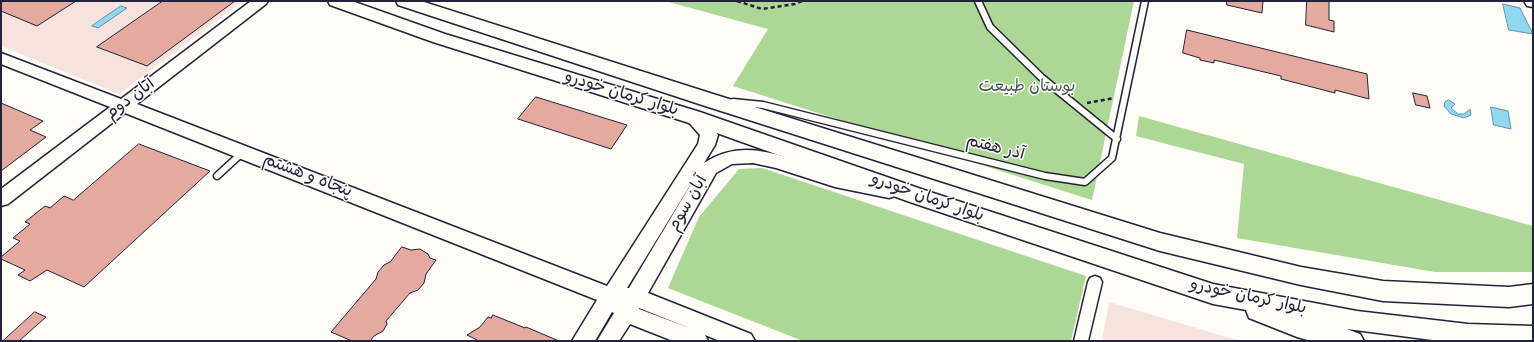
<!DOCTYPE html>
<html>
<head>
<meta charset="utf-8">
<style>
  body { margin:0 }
  #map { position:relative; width:1534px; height:342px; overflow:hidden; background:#fdfcf7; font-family:"Indie Flower",sans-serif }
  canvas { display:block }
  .frame { position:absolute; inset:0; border:2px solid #22223b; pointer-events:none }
</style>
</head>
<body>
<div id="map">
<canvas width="1534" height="342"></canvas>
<div class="frame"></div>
</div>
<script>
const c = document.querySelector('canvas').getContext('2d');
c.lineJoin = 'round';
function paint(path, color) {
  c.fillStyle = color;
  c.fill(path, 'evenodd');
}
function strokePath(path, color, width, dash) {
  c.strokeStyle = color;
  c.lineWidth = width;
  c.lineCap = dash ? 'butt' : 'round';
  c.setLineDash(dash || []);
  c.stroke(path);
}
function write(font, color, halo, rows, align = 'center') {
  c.font = font + ' "Indie Flower","Playpen Sans Arabic",sans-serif';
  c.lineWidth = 3;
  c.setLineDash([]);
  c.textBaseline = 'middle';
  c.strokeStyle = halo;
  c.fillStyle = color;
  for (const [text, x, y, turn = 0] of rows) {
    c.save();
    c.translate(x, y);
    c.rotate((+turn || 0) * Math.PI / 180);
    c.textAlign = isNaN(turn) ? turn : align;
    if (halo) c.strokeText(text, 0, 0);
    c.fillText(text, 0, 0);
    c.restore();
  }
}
paint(new Path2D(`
  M1,1H243L119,94L1,46Z
  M1109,302L1240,341H1102Z`), '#f6e3dd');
paint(new Path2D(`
  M665,1H1134L1092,200L733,86L768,29Z
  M1139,116L1533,226V272H1435L1237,238L1244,164L1136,136Z
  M762,168L1086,276L1071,341H803L668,288L699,217L739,169Z`), '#acd794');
const water = new Path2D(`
  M1503,4L1520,8L1533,34L1509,30Z
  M121,6L127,8L98,28L92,26Z
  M1449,100L1455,104L1451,108L1458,114H1464L1470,109L1471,115L1464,118L1451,114L1444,106L1445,102Z
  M1491,107L1508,111L1511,129L1494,125Z`);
paint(water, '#8fd8f0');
strokePath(water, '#638fa8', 1);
const building = new Path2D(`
  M1,1H76L37,26L1,11Z
  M163,1H235L147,66L97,47Z
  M1227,1H1263L1262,13L1227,5Z
  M1307,1H1329V20L1334,21V32L1306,25Z
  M1187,30L1367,74L1369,99L1335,90V93L1281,79V76L1214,60V63L1200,60V58L1183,53Z
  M1413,93L1427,96L1430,108L1416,105Z
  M536,97L627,125L611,149L518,119Z
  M1,103L43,121L30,130L46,137L1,171Z
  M139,144L210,171L84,287L47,270L30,281L18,275L25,270L1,259V257L20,241L13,238L30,224L25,222L45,206L50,208L64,196L73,200Z
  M402,247L411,250L420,249L428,254L430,258L436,260L426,274L424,283L418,290L410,293L386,321L387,324L383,331L374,336L370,341H352L331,332L376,279L378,272L384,265L390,262Z
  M35,312L46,317L19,341H3Z
  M493,315L525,328L526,327L559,341H479L467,335L480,327L488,317L491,318Z`);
paint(building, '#e4aa9f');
strokePath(building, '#22223b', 1);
const lane = new Path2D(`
  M978,1L990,27L1041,77L1117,139
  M733,102L763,105L1045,176L1085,182L1112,158L1145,1
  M217,176L242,153`);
const street = new Path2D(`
  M1095,276L1100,278L1102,282L1088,341H1074L1088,282L1090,278Z`);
const secondary = new Path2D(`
  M251,1H268L266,4L137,104L607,286L698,144L700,135L684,117L687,113C702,108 711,124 718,135L715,145L704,163C746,135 786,159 829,171C849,177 869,180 889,184L895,186L898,191L895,196L889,198L835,187L776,168L753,163L732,164L716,173L648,293L751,334L755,341H720L705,335L708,341H673L630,324L619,341H597L614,313L612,312L595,341H572L597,300L125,113L8,204L1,206V189L110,107L1,64V53L121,99ZM697,174L629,288H627ZM639,308L692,329L639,309Z`);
const primary = new Path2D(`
  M328,1H352L445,34L700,112L924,190L1213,284L1357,311L1468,324L1533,326V341H1440L1347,329L1360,334L1364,341H1311L1297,337L1249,318L1246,310L1213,304L910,202L686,122L433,42L330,5Z
  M396,1H421L713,94L1160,233L1301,267L1383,281L1509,287L1533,284V304L1509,307L1383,301L1301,285L1160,251L699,104L398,5Z
  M1524,1H1533V7L1527,6Z`);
strokePath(lane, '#22223b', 9);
strokePath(street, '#22223b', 3);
strokePath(secondary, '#22223b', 3);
strokePath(primary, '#22223b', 3);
strokePath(new Path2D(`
  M737,1L762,9L795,4L802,1
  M1087,103L1114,98`), '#22223b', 2.5, [4, 3]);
strokePath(lane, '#fdfcf7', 6);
paint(street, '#fdfcf7');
paint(secondary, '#fdfcf7');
paint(primary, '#fdfcf7');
write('17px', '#4b5856', '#fdfcf7', [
  ["بوستان طبیعت",1027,88]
]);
write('17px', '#22223b', '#fdfcf7', [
  ["بلوار کرمان خودرو",621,95,17],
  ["آبان دوم",131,100,-37],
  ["آذر هفتم",995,149,14],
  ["پنجاه و هشتم",307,177,21],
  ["بلوار کرمان خودرو",927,199,19],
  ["آبان سوم",689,204,-60],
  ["بلوار کرمان خودرو",1248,298,12]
]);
</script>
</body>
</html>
